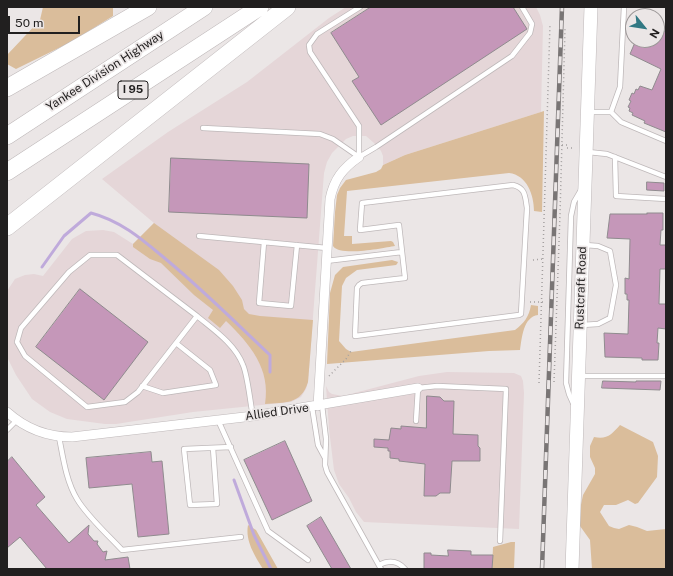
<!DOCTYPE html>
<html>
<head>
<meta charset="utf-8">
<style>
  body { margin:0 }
  #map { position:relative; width:673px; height:576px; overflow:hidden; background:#ebe6e6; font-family:"Public Sans",sans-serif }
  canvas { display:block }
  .frame { position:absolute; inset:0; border:8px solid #211f1f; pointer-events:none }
  .north { position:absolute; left:625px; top:8px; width:40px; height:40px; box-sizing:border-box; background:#ebe6e6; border:1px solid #9a9696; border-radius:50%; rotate:120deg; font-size:11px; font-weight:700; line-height:16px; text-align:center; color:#211f1f }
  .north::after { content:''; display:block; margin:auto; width:14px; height:18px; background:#317883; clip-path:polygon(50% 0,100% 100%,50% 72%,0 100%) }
  .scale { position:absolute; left:8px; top:16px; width:72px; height:18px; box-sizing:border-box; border:2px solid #211f1f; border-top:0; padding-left:5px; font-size:12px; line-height:14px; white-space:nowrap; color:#211f1f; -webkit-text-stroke:3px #ebe6e6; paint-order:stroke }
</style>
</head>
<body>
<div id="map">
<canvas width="673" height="576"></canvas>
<div class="frame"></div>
<div class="north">N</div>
<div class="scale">50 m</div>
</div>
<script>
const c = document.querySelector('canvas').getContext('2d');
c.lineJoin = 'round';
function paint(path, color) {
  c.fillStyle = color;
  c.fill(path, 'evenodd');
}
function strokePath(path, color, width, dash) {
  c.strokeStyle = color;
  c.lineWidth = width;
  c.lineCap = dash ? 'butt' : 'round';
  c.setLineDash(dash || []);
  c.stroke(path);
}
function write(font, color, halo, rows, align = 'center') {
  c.font = font + ' "Public Sans",sans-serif';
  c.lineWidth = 3.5;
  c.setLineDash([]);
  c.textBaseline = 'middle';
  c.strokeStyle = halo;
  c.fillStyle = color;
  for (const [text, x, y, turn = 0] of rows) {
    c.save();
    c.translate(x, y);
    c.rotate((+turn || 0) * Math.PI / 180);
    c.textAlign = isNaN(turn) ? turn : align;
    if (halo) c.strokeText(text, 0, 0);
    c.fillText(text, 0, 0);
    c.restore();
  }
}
paint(new Path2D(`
  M346,7H536L540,15L543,26L541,112L405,155L383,165V156L381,151L374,143L366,136H353L346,139L332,153L327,162L324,173L308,382L306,389L301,397L291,402L193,412L116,424H105L67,419L50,412L32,399L16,375L7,357V291L15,279L25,275L34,274L43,276L72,239L86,231L103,230L114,232L133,244L154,223L102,179L168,132L247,82L329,18Z
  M447,372L514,373L521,376L523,381L524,393L519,529L364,522L356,512L349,498L339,484L334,470L329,429L326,386L329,392L332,394L343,396L419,376Z`), '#e5d6d8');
paint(new Path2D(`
  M43,7H113V16L71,42L16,69L7,64V55L40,20Z
  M544,111L542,212L534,211C534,195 527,175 509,173L347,191L344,236H352V244L391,241L393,242L395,246C383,248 340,257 333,246L335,212L337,195L340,188L346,180L376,172L381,169L383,165L405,155Z
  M154,223L219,270L233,286L242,300L244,309L249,314L260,316L313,320L308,382C301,405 285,402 265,404C271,369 250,344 226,321L220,328L208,318L213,310L194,295L161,263L150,259L133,247V244Z
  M392,260L398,262L397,264L396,265L357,270L346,278L342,286L339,341L346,349L351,352L515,330C524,323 529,317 531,305L538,306V315C523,317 522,338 520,350L489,351L327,364L330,293L335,275L343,267Z
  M620,425L653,442L658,456L657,477L638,503L635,504L628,500L616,505H604L600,512L609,526L614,528L619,529L629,525L637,527L647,531L666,529V569H592L590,540L580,526L579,514L583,495L595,474V468L590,457V446L594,437C607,440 612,434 620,425Z
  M248,525L256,530L278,569H263C255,556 245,541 248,525Z
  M511,542H515L514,569H492L493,547Z`), '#dabd9b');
strokePath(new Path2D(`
  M42,267L64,236L91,213C122,221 144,241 168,261C204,291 236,323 270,355V372
  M234,480L254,535L271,569`), '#bfaadb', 3);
const building = new Path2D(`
  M371,7H513L527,29L381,125L352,81L359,77L331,33Z
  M657,28L666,32V132L644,123L645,121L632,115L633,113L629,111L630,108L628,107L631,101L629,100L632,93L634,94L636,89L638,90L640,86L652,90L661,69L630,54L636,40H657Z
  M171,158L309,164L307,218L169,212Z
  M647,182L664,183V191L647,190Z
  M647,213H663V230H661L660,245H666V269H660L659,304H666V329L658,328L657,343H659L658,360H642V358L605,357L604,333L628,334L629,300H627V294H625V278L629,279L630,239L607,238L610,214H647Z
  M80,289L148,342L104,400L36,347Z
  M603,381L636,382V381H661L660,390L602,388Z
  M427,396L440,397L444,401H454L453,434L478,435V446L480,448V461H452L450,493H440L436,496H424L425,464L399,461V459L390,458V451H388V448L374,447V439L389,440L391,428L401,429V426L426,428Z
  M285,441L312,501L272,520L244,460Z
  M151,452L152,462L162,461L169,534L138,537L132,484L89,488L86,458Z
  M12,457L45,497L36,505L69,543L89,525L88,534L94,541H98L97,544L103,552L107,551L105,560L128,557L130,569H47L20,537L7,548V462Z
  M321,517L351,569H332L307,526Z
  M448,550L471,551V555H493L492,569H424V553H431V555L448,556Z`);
paint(building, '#c597b9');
strokePath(building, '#8f8b8e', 1);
const service = new Path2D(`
  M588,112H611L621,122L666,141
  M611,112L620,87L624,7
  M203,128L320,134L333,139L359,157
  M588,152L607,154L666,177
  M359,157L376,147L512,56L530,33L532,24L522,7
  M359,157V126L310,52L309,45L317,34L360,7
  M615,157L616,196L666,199
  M513,185C526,188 525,197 527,208L521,314L519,315L355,336L357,288L359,285L362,283L405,278L399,225L360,230L362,203Z
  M199,236L327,248
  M264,242L259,303L291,306L297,245
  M326,261L402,252
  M197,316L117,255H90L69,272L21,328L17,342L25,356L87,407L125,402L138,392L197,316C214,330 235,344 243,365C248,377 250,402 253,416
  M582,325L598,324L610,318L616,285L610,251L598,246L585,245
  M580,376H666
  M142,386L163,393L216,385L210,370L176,343
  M573,403L569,394L566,383L571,216L574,202L581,190
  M322,405L326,439L325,465L327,472L381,569
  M312,407L318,445L325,458
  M218,420L268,531L308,560
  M416,421L418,388L437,386L506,389L500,541
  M7,430L17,420
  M59,437C63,457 66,481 77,499C87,516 108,535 122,550L241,537
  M213,448L217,504L190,505L184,449L231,447
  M379,565C389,560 397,560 405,569`);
const minor = new Path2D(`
  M318,406L330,199C334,179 343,168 359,157
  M7,412C26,429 47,437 72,437L253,416L418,388`);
const secondary = new Path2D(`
  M572,569L591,7`);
const motorway = new Path2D(`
  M7,88L148,7
  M7,136L204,7
  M7,172L260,7
  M7,227L287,7`);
strokePath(service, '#beb8b9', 6);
strokePath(minor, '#beb8b9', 10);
strokePath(secondary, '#beb8b9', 14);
strokePath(motorway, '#beb8b9', 18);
strokePath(new Path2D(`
  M562,145H567V148H573
  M533,260L543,259
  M530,302H543
  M329,376L346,359L351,351
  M554,382L560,215L565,28
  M539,383L550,24`), '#a4a0a0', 1.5, [1, 3]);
strokePath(service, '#fff', 4.5);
strokePath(minor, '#fff', 9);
strokePath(secondary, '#fff', 13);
strokePath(motorway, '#fff', 17);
const rail = new Path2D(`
  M542,569L562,7`);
strokePath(rail, '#797575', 4.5);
strokePath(rail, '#ebe6e6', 3, [9]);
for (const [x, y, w] of [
  [133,90,30]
]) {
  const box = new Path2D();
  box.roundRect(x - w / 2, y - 9, w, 18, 3);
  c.fillStyle = '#ebe6e6';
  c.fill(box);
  strokePath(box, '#211f1f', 1);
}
write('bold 11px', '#211f1f', null, [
  ["I 95",133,90]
]);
write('12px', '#211f1f', '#ebe6e6', [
  ["Yankee Division Highway",105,71,-33],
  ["Rustcraft Road",581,288,-88],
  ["Allied Drive",277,412,-8]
]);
</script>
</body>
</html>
